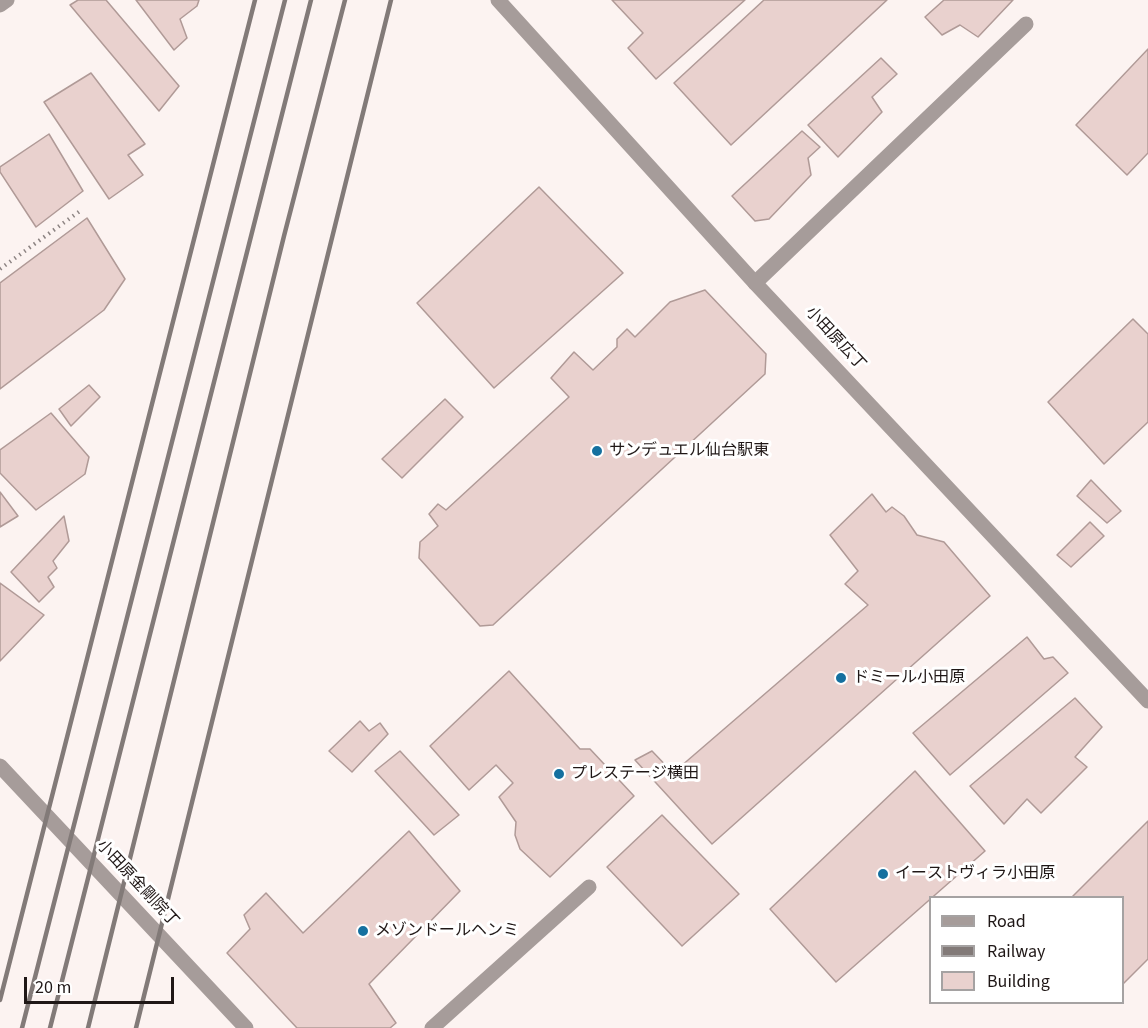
<!DOCTYPE html>
<html>
<head>
<meta charset="utf-8">
<style>
  body { margin:0 }
  #map { position:relative; width:1148px; height:1028px; overflow:hidden; background:#fcf3f1; font-family:"Source Sans 3",sans-serif }
  canvas { display:block }
  .legend { position:absolute; left:929px; top:896px; width:195px; height:108px; box-sizing:border-box; background:#fff; border:2px solid #a5a2a2; margin:0; padding:8px 10px; list-style:none; font-size:18px; color:#1f1716 }
  .legend li { display:flex; align-items:center; gap:12px; height:30px }
  .legend b { width:30px; border:2px solid #a5a2a2 }
  .scale { position:absolute; left:24px; top:977px; width:150px; height:27px; box-sizing:border-box; border:3px solid #1f1716; border-top:0; padding-left:8px; font-size:18px; line-height:21px; white-space:nowrap; color:#1f1716; -webkit-text-stroke:4px #fff; paint-order:stroke }
</style>
</head>
<body>
<div id="map">
<canvas width="1148" height="1028"></canvas>
<ul class="legend">
<li><b style="height:8px;background:#a69c9a"></b>Road</li>
<li><b style="height:8px;background:#827a78"></b>Railway</li>
<li><b style="height:16px;background:#e9d1ce"></b>Building</li>
</ul>
<div class="scale">20 m</div>
</div>
<script>
const c = document.querySelector('canvas').getContext('2d');
c.lineJoin = 'round';
function paint(path, color) {
  c.fillStyle = color;
  c.fill(path, 'evenodd');
}
function strokePath(path, color, width, dash) {
  c.strokeStyle = color;
  c.lineWidth = width;
  c.lineCap = dash ? 'butt' : 'round';
  c.setLineDash(dash || []);
  c.stroke(path);
}
function write(font, color, halo, rows, align = 'center') {
  c.font = font + ' "Source Sans 3","Noto Sans JP",sans-serif';
  c.lineWidth = 6;
  c.setLineDash([]);
  c.textBaseline = 'middle';
  c.strokeStyle = halo;
  c.fillStyle = color;
  for (const [text, x, y, turn = 0] of rows) {
    c.save();
    c.translate(x, y);
    c.rotate((+turn || 0) * Math.PI / 180);
    c.textAlign = isNaN(turn) ? turn : align;
    if (halo) c.strokeText(text, 0, 0);
    c.fillText(text, 0, 0);
    c.restore();
  }
}
const building = new Path2D(`
  M78,0H106L179,86L159,111L70,5Z
  M136,0H199L197,6L180,19L187,38L174,50Z
  M612,0H745L656,79L628,48L643,33Z
  M764,0H887L731,145L674,83Z
  M944,0H1013L978,37L960,25L942,35L925,17Z
  M1148,49V153L1127,175L1076,125Z
  M881,58L897,74L872,97L882,112L838,157L808,125Z
  M91,73L145,144L128,155L143,175L109,199L44,102Z
  M802,131L820,147L808,158L811,175L769,219L755,221L732,196Z
  M49,134L83,191L36,227L0,172V167Z
  M539,187L623,273L494,388L417,303Z
  M87,218L125,279L104,310L0,389V283Z
  M705,290L766,354L765,374L493,625L480,626L419,558L420,542L438,526L429,514L438,504L446,510L569,397L551,378L574,352L593,370L617,347V339L627,329L635,337L670,302Z
  M1133,319L1148,334V422L1104,464L1048,402Z
  M89,385L100,397L71,426L59,409Z
  M445,399L463,417L402,478L382,459Z
  M51,413L89,457L85,474L36,510L0,473V450Z
  M1091,480L1121,511L1107,523L1077,496Z
  M0,492L18,516L0,527Z
  M872,494L886,512L892,507L904,516L917,535L944,542L990,596L712,844L635,760L652,751L673,773L868,605L845,584L858,571L830,535Z
  M64,516L69,541L53,561L57,568L48,577L54,587L39,602L11,572Z
  M1090,522L1104,536L1071,567L1057,555Z
  M0,583L44,615L0,661Z
  M1027,637L1044,659L1053,657L1068,673L950,775L913,733Z
  M509,671L580,749H590L634,796L550,877L520,849L515,835L516,822L499,797L513,783L496,765L469,790L430,746Z
  M1075,698L1102,727L1075,757L1087,767L1041,813L1027,799L1004,824L970,786Z
  M360,721L369,731L380,723L388,734L352,772L329,751Z
  M400,751L459,815L434,835L375,771Z
  M915,771L985,851L836,982L770,909Z
  M662,815L739,894L682,946L607,867Z
  M1148,821V959L1122,985V898H1071Z
  M409,831L460,891L369,984L396,1023L390,1028H297L227,953L250,929L244,915L266,893L303,933Z`);
paint(building, '#e9d1ce');
strokePath(building, '#b09a97', 1.5);
strokePath(new Path2D(`
  M0,269L80,211`), '#8c8382', 4, [1.5, 4.5]);
strokePath(new Path2D(`
  M755,283L1026,24`), '#a69c9a', 15);
strokePath(new Path2D(`
  M498,0L755,283L1148,701
  M0,5L7,0
  M0,766L246,1028
  M432,1028L589,887`), '#a69c9a', 15);
strokePath(new Path2D(`
  M0,1000L255,0
  M22,1028L285,0
  M50,1028L311,0
  M88,1028L284,236L345,0
  M136,1028L391,0`), '#827a78', 4.5);
for (const [x, y, r, color] of [
  [597,451,6,"#15709f"],
  [841,678,6,"#15709f"],
  [559,774,6,"#15709f"],
  [883,874,6,"#15709f"],
  [363,931,6,"#15709f"]
]) {
  const dot = new Path2D();
  dot.arc(x, y, r, 0, 2 * Math.PI);
  c.fillStyle = color;
  c.fill(dot);
  strokePath(dot, '#fff', 2);
}
write('16px', '#1f1716', '#fff', [
  ["小田原広丁",835,339,47],
  ["小田原金剛院丁",137,884,47]
]);
write('16px', '#1f1716', '#fff', [
  ["サンデュエル仙台駅東",609,451],
  ["ドミール小田原",853,678],
  ["プレステージ横田",571,774],
  ["イーストヴィラ小田原",895,874],
  ["メゾンドールヘンミ",375,931]
], 'left');
</script>
</body>
</html>
